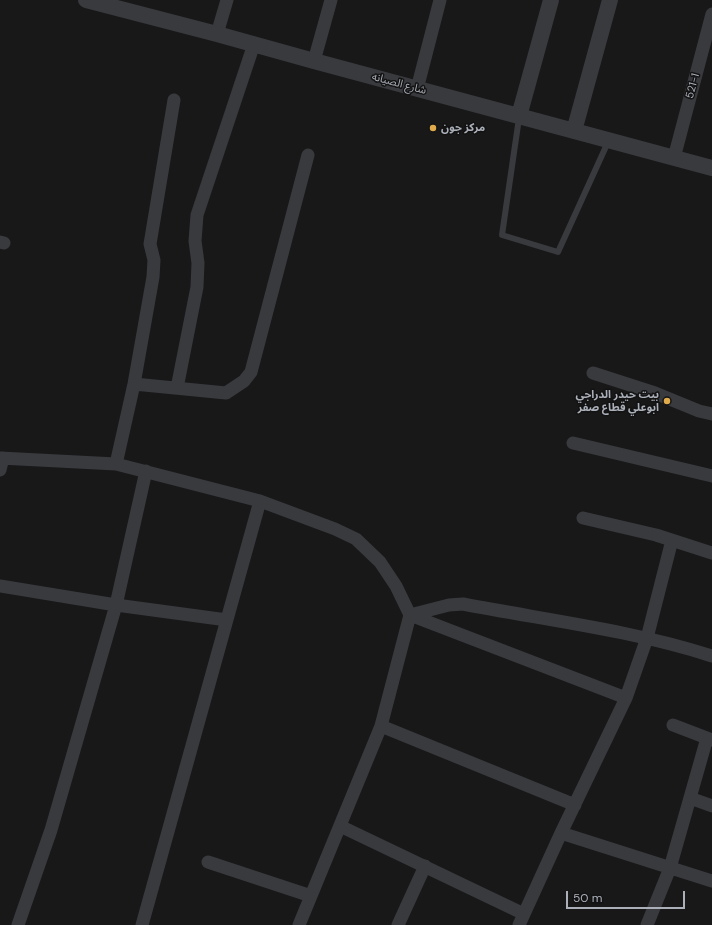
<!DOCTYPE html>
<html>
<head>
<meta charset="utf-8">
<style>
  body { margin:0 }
  #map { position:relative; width:712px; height:925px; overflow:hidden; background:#181819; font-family:"DM Sans",sans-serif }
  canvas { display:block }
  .scale { position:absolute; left:566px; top:891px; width:119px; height:18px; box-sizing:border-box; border:2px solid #abafb8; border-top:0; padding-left:5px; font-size:12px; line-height:14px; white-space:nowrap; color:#abafb8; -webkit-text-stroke:3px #131314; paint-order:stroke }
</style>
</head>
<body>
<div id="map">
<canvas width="712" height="925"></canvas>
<div class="scale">50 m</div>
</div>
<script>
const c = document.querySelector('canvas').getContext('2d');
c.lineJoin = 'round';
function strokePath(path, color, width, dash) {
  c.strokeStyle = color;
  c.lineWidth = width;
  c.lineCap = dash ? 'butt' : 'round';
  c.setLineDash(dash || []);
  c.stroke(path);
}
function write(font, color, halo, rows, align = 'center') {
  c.font = font + ' "DM Sans","Noto Sans Arabic",sans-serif';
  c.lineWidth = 3;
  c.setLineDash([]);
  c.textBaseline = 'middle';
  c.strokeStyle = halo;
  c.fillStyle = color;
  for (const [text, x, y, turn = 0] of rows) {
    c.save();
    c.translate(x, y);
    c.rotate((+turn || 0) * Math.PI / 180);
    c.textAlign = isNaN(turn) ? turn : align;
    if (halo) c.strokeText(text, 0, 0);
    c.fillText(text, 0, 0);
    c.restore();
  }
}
strokePath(new Path2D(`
  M519,118L502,235L558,252L608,142`), '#393a3e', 6);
strokePath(new Path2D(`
  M217,34L227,0
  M314,61L331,0
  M417,89L440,0
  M674,158L712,14
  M0,242L4,243
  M593,373L655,393L699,411L712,414
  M134,384L226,393L244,381L251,372L308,155
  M177,388L197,287L198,263L195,241L197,215L254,44
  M573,443L712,476
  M0,458L116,464L260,501L335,529L356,539L380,562L396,586L410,615L381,726L299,925
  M116,464L134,384L153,277L154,260L150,244L174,100
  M0,470L3,458
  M583,518L656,535L712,553
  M0,586L116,605L227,620
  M410,615L449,605L463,604C546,620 631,630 712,656
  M410,615L626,698
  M673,725L712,740
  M381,726L575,805
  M690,798L712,806
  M340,826L524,914
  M561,833L712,881
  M208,862L311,896
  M18,925L51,830L116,605L146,471
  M142,925L260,501
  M398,925L425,866
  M519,925L561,833L626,698L647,638L672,540
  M647,925L670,868L707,738`), '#393a3e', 13);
strokePath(new Path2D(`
  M86,0L217,34L314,61L712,168
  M519,116L551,0
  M574,131L610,0`), '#393a3e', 16);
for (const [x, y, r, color] of [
  [433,128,4,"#deaa4b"],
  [667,401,4,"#deaa4b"]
]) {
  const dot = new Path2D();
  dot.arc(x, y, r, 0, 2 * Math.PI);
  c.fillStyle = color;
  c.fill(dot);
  strokePath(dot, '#131314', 1.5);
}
write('11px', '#abafb8', '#131314', [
  ["شارع الصيانه",399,84,15],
  ["521-1",693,86,-75]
]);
write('bold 11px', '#abafb8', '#131314', [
  ["مركز جون",441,128],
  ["بيت حيدر الدراجي",659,395,"right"],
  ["ابوعلي قطاع صفر",659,408,"right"]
], 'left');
</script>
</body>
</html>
